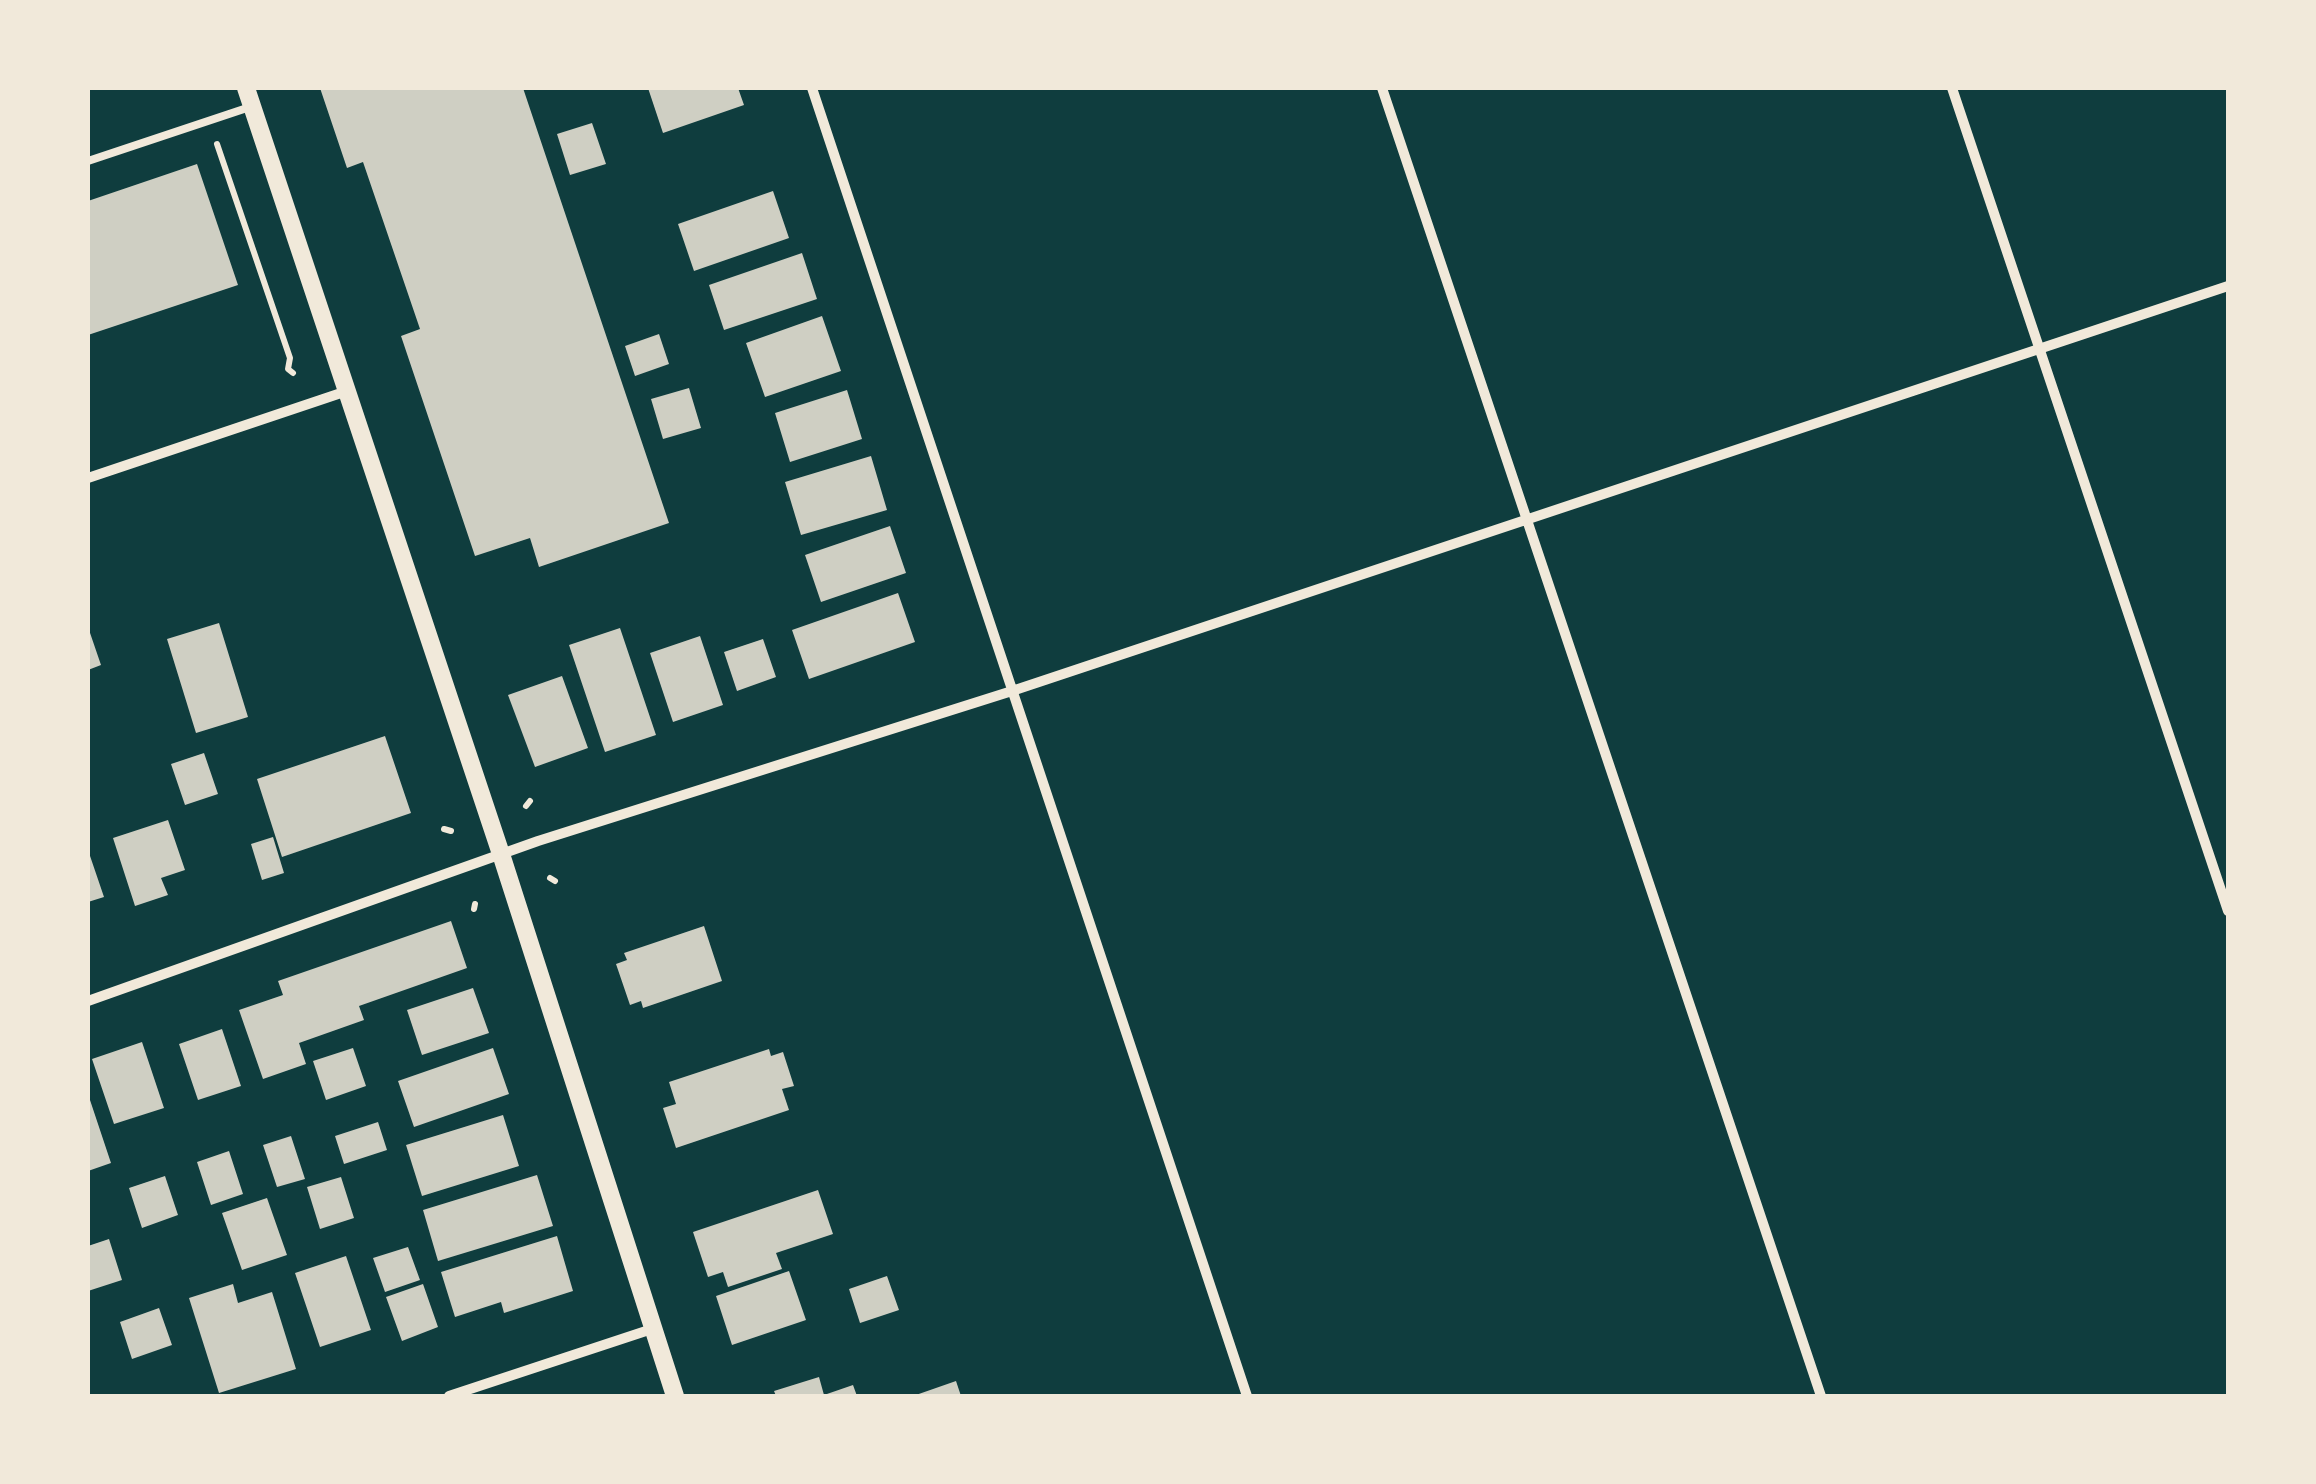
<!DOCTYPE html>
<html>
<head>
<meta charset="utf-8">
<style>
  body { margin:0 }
  #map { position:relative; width:2316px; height:1484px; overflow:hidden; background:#0f3d3e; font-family:"Source Sans 3",sans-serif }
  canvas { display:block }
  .frame { position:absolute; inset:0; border:90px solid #f1e9da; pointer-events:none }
</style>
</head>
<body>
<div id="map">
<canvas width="2316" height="1484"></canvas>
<div class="frame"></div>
</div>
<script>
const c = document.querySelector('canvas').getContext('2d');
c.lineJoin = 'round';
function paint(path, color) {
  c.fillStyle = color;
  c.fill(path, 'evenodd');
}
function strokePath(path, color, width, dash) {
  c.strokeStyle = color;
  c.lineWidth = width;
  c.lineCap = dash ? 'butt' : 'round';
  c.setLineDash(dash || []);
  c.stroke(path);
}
paint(new Path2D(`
  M320,88H523L669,523L539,567L530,538L475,556L401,336L420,329L363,162L347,168Z
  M648,88H738L744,105L663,133Z
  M592,123L606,164L570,175L557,134Z
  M197,164L238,285L88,335V201Z
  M773,191L789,238L694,271L678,224Z
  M802,253L817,299L724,330L709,285Z
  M822,316L841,371L765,397L746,343Z
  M659,334L669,364L635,376L625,346Z
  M689,388L701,428L663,439L651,399Z
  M847,390L862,439L790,462L775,413Z
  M871,456L887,510L801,535L785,482Z
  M890,526L906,573L821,602L805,555Z
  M898,593L915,642L809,679L792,630Z
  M219,623L248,717L196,733L167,639Z
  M88,627L101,665L88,670Z
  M620,628L656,735L605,752L569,645Z
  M700,636L723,705L673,722L650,653Z
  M763,639L776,677L737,691L724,652Z
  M562,676L588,748L535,767L508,695Z
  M385,736L411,813L282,857L257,779Z
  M204,753L218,794L185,805L171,764Z
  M168,820L185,870L161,878L168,895L135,906L113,838Z
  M273,837L284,873L262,880L251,844Z
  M88,850L104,897L88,902Z
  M451,921L467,968L359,1006L364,1020L299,1043L306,1064L263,1079L239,1010L283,995L278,981Z
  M704,926L722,981L643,1008L641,1001L630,1005L616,964L627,960L624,953Z
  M473,988L489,1033L422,1055L407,1010Z
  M222,1029L241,1086L198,1100L179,1044Z
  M142,1042L164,1108L114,1124L92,1059Z
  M353,1048L366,1086L326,1100L313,1061Z
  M493,1048L509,1094L414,1127L398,1081Z
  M769,1049L771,1056L783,1052L794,1086L782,1089L789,1110L676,1148L663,1108L676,1104L669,1082Z
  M88,1094L111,1163L88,1171Z
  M503,1115L519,1166L422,1196L406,1145Z
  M378,1122L387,1150L344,1164L335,1136Z
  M291,1136L305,1179L277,1187L263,1145Z
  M229,1151L243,1194L211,1205L197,1162Z
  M537,1175L553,1226L438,1261L423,1210Z
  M165,1176L178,1215L142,1228L129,1188Z
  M341,1177L354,1218L320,1229L307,1187Z
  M818,1190L833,1234L776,1253L782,1269L728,1287L723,1272L708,1277L693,1232Z
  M267,1198L287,1255L242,1270L222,1213Z
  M557,1236L573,1291L504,1313L501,1302L455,1317L441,1272Z
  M109,1239L122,1280L88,1291V1246Z
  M408,1247L420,1280L385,1292L373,1258Z
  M346,1256L371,1330L320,1347L295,1273Z
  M789,1271L806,1320L732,1345L716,1296Z
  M887,1276L899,1310L860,1323L849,1289Z
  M233,1284L238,1303L272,1292L296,1369L219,1393L189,1298Z
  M423,1284L438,1327L402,1341L386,1297Z
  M159,1308L172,1345L132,1359L120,1322Z
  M819,1377L824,1395L853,1385L857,1396H776L774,1391Z
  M956,1381L961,1396H913Z`), '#cfcfc3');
strokePath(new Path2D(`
  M217,144L290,358L288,369L293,373
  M526,806L530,801
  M444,829L451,831
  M550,878L555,881
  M474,909L475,904`), '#f1e9da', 6);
strokePath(new Path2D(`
  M88,161L250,107`), '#f1e9da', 8);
strokePath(new Path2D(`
  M812,88L1247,1396
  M1382,88L1821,1396
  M1952,88L2228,911
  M88,478L347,391
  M88,1001L538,841L1012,691L2228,286
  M449,1396L652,1329`), '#f1e9da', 10);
strokePath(new Path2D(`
  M246,88L501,854L675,1396`), '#f1e9da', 18);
</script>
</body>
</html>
